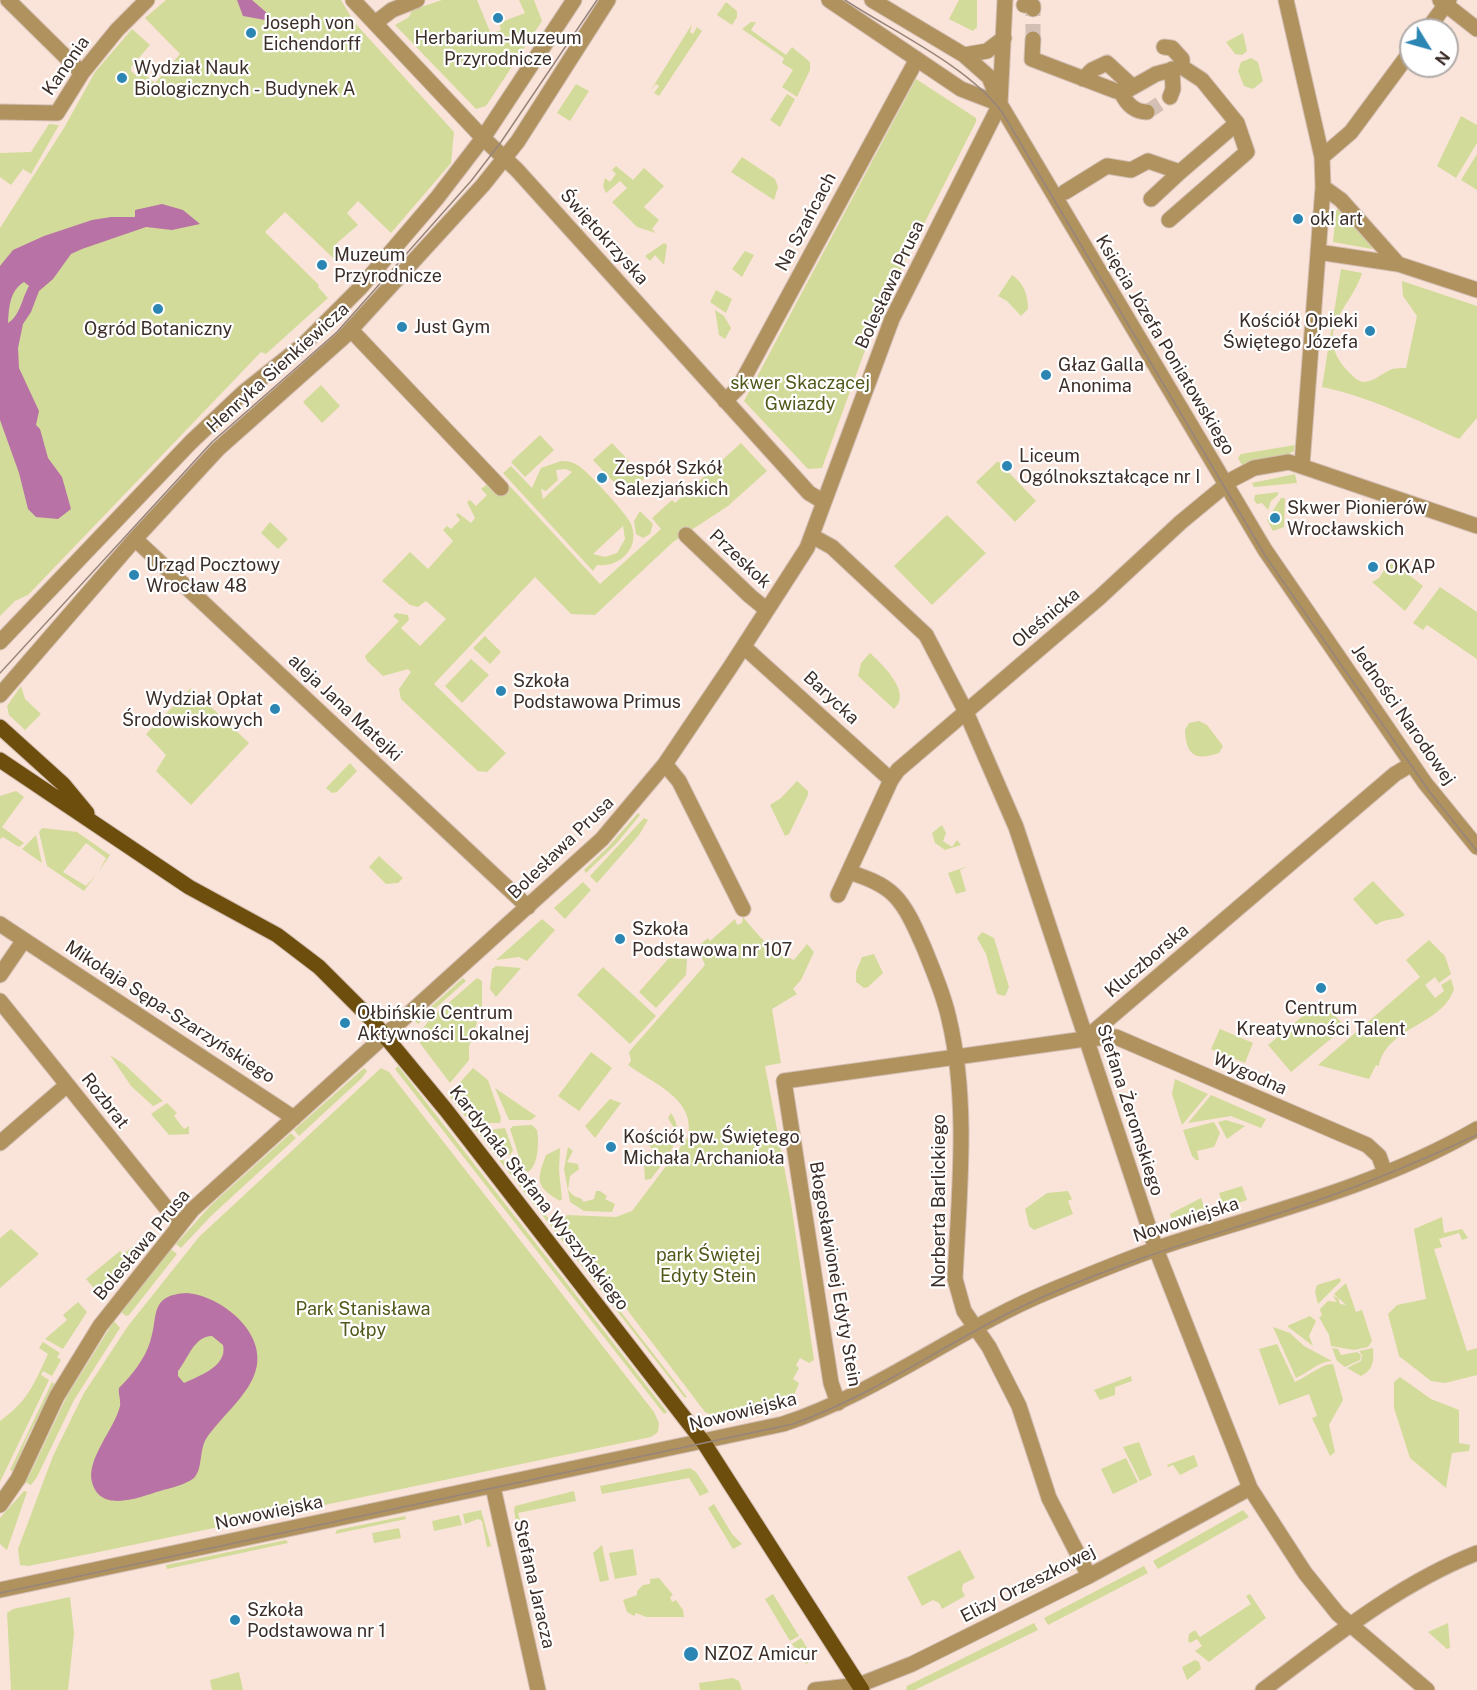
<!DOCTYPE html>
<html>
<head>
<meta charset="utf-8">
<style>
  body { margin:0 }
  #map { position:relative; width:1477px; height:1690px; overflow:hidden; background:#fae4d9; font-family:"Public Sans",sans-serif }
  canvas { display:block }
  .north { position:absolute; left:1399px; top:18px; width:60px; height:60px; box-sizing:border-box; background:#fff; border:2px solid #b1aba9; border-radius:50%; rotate:127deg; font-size:16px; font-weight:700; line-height:24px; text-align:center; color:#3b2d27 }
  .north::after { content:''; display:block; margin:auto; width:21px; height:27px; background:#2c86b4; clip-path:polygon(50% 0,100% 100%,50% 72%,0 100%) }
</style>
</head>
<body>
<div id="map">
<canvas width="1477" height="1690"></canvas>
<div class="north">N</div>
</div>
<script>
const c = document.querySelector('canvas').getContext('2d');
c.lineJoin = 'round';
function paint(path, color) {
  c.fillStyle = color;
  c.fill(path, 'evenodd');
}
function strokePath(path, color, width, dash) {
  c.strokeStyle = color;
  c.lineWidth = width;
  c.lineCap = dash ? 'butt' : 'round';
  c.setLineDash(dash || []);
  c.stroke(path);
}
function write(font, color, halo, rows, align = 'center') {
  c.font = font + ' "Public Sans",sans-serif';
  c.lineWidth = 4.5;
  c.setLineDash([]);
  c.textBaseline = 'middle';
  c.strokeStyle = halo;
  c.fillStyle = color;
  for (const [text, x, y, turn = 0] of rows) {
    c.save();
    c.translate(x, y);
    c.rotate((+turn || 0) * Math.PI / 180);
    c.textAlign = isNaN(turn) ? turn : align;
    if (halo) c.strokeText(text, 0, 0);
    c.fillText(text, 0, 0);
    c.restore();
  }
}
paint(new Path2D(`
  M166,0H341L354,22L454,132L451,163L391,233L358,201L347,213L358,225L337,243L334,249L338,253L333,258L285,212L265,232L319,285L318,287L328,298L266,354L261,352L28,595L15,601L0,616V228L64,128L95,72L132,29L150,45L131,67V71L138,77L142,72L155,83L180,54L145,18Z
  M442,0H477L491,34L501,30L499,23L525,13L519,0H534L542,21L486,106L476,109L395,25L409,17L412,10Z
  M959,0H977V27L973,31L949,19Z
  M726,2L737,11V17L732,25L717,15Z
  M751,22H756L751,30L786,55L792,47L810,62V70L797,97L782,87L793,70L782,63L784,58L742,29Z
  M692,24L690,32L693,34L697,27L702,31L659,96L654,93L659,86L656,84L651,90Z
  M1243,33L1247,51L1242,55L1235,54L1226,42Z
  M1251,58L1258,62L1263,81L1253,89L1244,86L1238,71L1241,62Z
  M916,79L976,118V122L879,312L822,468L808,469L744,401Z
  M576,84L589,91L570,121L557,113Z
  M787,94L795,99L780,127L770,120Z
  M1461,116L1477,125V143L1456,178L1437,166Z
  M49,124L59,125L31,174L23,169L11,185L0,177V153L31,152Z
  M1477,154V190L1461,180Z
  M742,157L775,179L778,187L774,200L731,172Z
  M616,166L633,180L644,168L664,186L644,207L659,220L652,229L656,233L637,227L612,202L627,188L620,181L606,193L603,186L605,178L610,182L616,174L612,170Z
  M1340,206L1374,247L1372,249L1333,242L1336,211Z
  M664,243L667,245L664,265L655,255L650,261L645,256Z
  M745,251L754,255L742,277L732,269Z
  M1341,269L1362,273C1352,307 1313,329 1345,368C1350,373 1356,381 1363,382C1374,382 1382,373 1392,369C1396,368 1402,368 1406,368L1417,316L1403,296L1402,281L1477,306V418L1459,439C1414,419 1370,397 1322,387Z
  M1012,275C1024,283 1028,295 1028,309L1021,316L1007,301L998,296Z
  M716,290L732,299L726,313L710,302Z
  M715,310L724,316L731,328L725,339L719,335Z
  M321,385L340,406L322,423L303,402Z
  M540,435L554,450L525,477L511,462Z
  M612,443L645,478L626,495L593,460Z
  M741,443L767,471L728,506L673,542L595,615L571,614L535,577L434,684L506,753L487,772L478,771L468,762L401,699L399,689L411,672L408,669L383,676L367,661L365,656L399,621L393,616L396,613L408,615L409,620L401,628L420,646L446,619L426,601L418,607L410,605L382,581L410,552L428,569L453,541L443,530L447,526L451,529L460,520L456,515L458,513L471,523L475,518L467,502L470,500L476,506L487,495L481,489L486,485L507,483L600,584L661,529L652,518L672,500L675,503Z
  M1295,445L1294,451L1284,457L1243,467L1238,458L1241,454Z
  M561,461C568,461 573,462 579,466C589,473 627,514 631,524C641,548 619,568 597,565L593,571L503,473L511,466L532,488L541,468ZM566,469L572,472L543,499L541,489L546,491L558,480L556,470ZM623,526L625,539L617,553L605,557L593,554Z
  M998,461L1036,501L1015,522L976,482Z
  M1295,474L1297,483L1254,487L1252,483Z
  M1278,492V495L1271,501L1268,510L1262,503L1257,504L1254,500L1255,495Z
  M1281,498H1285L1284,527L1273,531L1267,520Z
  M640,511L653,524L650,534L643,538L636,534L634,521Z
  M947,515L986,553L932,605L894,566Z
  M270,522L288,539L278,549L261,533Z
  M1389,563L1398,566L1423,586L1405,611L1372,582L1379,578Z
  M1440,587L1477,612V659L1427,625L1423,630L1413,623Z
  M485,636L501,652L490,664L473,648Z
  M870,653C882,664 913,693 894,709L858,676L861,663Z
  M471,659L489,675L462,703L445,686Z
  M21,686L25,699L41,714L25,730L9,715L7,706Z
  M191,688L249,743L191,805L156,771L166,755L146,734Z
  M1199,721L1207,725L1223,746L1219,753C1196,761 1186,756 1185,730L1189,723Z
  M350,763L357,771L337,792L332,793L326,788Z
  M797,781L808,791V795L789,834L785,836L770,805L781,798Z
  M16,791L24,797L2,827L24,843L19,847L3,837L0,839V796Z
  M638,813L640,815L617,843L586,873L584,870L608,847Z
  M644,818L648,820L639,835L597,883L590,876Z
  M942,825L946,833L943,841L952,847L957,840L961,845L945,850L935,843L932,833Z
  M42,828L77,832L110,855L99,871L106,858L86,843L63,872L86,886L96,875L84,891L47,866L39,832Z
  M36,835L42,863L22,849Z
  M379,856L403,878L398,883L386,884L369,867Z
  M968,866L960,870L966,891L956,894L948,873Z
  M1373,881L1405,915C1398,921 1386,917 1376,925L1353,899Z
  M583,882L591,890L565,919L554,908Z
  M743,917C760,937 769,950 794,960L807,944L814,952L801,980L793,989L797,994L772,1009L781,1063L765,1066L791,1203L814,1360L809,1363L800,1358L796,1365L799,1368L793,1379L799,1383L792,1400H774L757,1406L756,1404L746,1407L747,1413L724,1420L705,1412L561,1223L567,1215L616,1217L632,1211L688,1137C696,1099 654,1084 628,1065L631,1061L629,1052L705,965L697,947L708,938L710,941L735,919L737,925L742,923Z
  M542,919L555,930L527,961L519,957L496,960Z
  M982,932L994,938L1009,987L1005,996L997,994L986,954L977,938Z
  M1429,940L1445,956L1451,974L1439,983L1435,977L1425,985L1435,998L1444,991L1441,985L1451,979L1454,989C1443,1025 1386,1027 1379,1066L1376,1065L1369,1079L1318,1065L1420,977L1406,960Z
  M874,954L883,973L868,987L864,988L856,982V972L862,957Z
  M669,958L687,959L686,975L656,1008L639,992Z
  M496,966L521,968L496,997L490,989L492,969Z
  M603,967L656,1016L630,1044L577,995Z
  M463,978L466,981L418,1024L415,1021Z
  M477,978L482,981V1007L469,1047V1060L450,1083L416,1038L430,1019Z
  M1322,1000L1345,1027L1291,1072L1268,1045Z
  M1220,1029L1253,1043L1245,1063L1211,1049Z
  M591,1052L612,1068L579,1111L558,1096Z
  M110,1055L125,1065L163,1101L153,1106L131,1086Z
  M398,1066L667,1412L664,1414L395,1069Z
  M364,1068L367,1071L362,1078L299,1136L294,1130Z
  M381,1068L389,1072L654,1412L659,1423L658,1432L651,1437L89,1554L28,1566L20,1565L18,1549L53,1456L84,1393L128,1326L199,1237Z
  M473,1068L488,1080L501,1118L500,1123H482L454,1089Z
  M1175,1079L1208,1094L1182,1125L1172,1094Z
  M495,1088L536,1116L531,1120H509Z
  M451,1093L687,1397L685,1398L450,1097Z
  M1211,1095L1266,1119L1261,1128L1231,1116L1188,1123Z
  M610,1099L621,1103L595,1138L585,1126Z
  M167,1103L177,1113L174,1116L184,1129L189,1126V1134L169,1135L151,1114Z
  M671,1113C688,1136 665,1160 651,1179L645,1180L644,1166L655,1151L647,1144L652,1138L655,1140L653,1136L657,1132L669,1133L674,1128L668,1118Z
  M1226,1120L1245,1126L1227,1139L1218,1122Z
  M1214,1122L1220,1133L1214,1147L1197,1151L1199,1160H1196L1192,1156L1183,1130Z
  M532,1125L537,1130C539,1142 539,1165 528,1172L523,1169L510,1129L513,1126Z
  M505,1128L513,1150L510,1155L505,1154L487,1130Z
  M291,1133L296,1138L211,1216L181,1248L176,1244L211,1205Z
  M568,1147L573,1151L567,1162L578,1164L579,1169L570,1176L568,1190L574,1196L582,1199L583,1202L594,1199L596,1191H600L607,1196L605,1199L615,1204L612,1212L584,1211L570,1202L564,1169Z
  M560,1148L559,1171L562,1199L560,1201C536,1187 536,1181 546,1155Z
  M1242,1186L1247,1200L1224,1208L1219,1193Z
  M1068,1191L1072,1199L1068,1201L1073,1214L1034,1230L1029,1226L1025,1209L1047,1193Z
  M1201,1198L1206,1213L1172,1221L1170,1214Z
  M1442,1217L1444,1233L1462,1229L1468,1238L1462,1240L1459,1233L1439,1239L1442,1247L1434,1249L1467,1351L1477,1348V1375L1445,1383L1431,1381L1399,1356L1388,1314L1397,1305L1426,1299L1414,1229Z
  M11,1229L39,1254L0,1288V1238Z
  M142,1240L99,1294L86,1279L120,1251L123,1254Z
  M171,1249L177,1254L129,1315L126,1316L121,1312Z
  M1340,1278L1341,1281L1318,1304L1315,1292L1317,1285Z
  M1346,1283L1356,1312L1362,1310L1372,1341L1368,1347L1354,1350L1331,1346L1329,1335L1319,1317L1322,1316L1320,1309L1328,1301L1337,1302L1333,1296L1338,1298L1340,1304L1346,1305L1334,1294Z
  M78,1302L87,1312L63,1349L45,1339L67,1320L63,1315Z
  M1310,1316L1316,1321L1309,1336L1313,1346L1287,1326Z
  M114,1321L120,1328L74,1400L37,1477L31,1485L23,1481L29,1476L67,1396Z
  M1273,1327L1290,1333L1304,1346L1332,1361C1319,1361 1308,1373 1296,1378Z
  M43,1342L60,1353L57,1357L61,1360L52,1376L43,1371L41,1375L49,1380L0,1482V1421C28,1401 34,1384 48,1354L39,1348Z
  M1277,1344L1295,1382C1307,1377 1321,1364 1333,1364L1343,1400L1329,1425L1335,1452L1330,1456L1312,1418L1317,1416L1309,1394L1279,1405L1259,1349Z
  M1332,1348L1338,1349L1341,1355L1357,1352L1361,1355L1360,1360L1345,1367L1337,1361Z
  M1373,1348C1374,1362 1373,1370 1361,1376L1347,1368L1361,1361L1362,1355L1359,1351Z
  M1131,1376L1132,1381L1115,1387V1395L1100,1400L1094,1390Z
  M1400,1377L1431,1399L1459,1410V1443L1470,1445L1469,1451L1452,1453L1446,1488L1410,1458L1394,1408V1382Z
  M52,1382L55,1384L26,1440L14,1472L10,1470Z
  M1139,1442L1152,1475L1140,1481L1123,1447Z
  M1194,1455L1198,1466L1180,1475L1173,1465L1168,1467L1167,1465Z
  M1126,1458L1138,1482L1113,1494L1101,1469Z
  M690,1468L696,1472L709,1492L700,1496L689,1478L602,1494L600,1486Z
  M24,1491L27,1492L7,1550L0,1544V1518Z
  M574,1491L576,1501L518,1513L526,1543L521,1545L514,1511L515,1506Z
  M714,1504L732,1534L742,1544L733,1549L708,1508Z
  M481,1510L491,1546L487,1547L482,1521L478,1519L465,1524L463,1514Z
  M1243,1510L1249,1517L1158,1569L1153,1561Z
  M459,1515L462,1525L434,1531L432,1521Z
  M405,1516L406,1519L335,1534L337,1530Z
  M399,1528L401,1538L374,1543L372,1533Z
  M286,1540L288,1543L167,1569L166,1565Z
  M602,1545L609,1580L600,1582L593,1553Z
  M633,1549L637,1575L615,1579L609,1553Z
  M960,1550L975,1578L963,1584L962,1590L965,1596L942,1609L939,1603L933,1600L922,1606L907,1577Z
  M1144,1566L1148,1573L1048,1625L1044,1618Z
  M659,1578L673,1595L670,1597L672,1602L676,1600L683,1610L684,1617H646L636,1613L634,1616L627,1612L623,1600L637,1595V1591L643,1585L650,1584V1579Z
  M773,1594L799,1636L790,1641L765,1599Z
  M1250,1594L1266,1618L1209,1662L1195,1651L1202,1646L1197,1639L1190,1643L1188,1641L1189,1634L1195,1630L1200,1637L1251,1604L1246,1596Z
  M70,1597L74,1633L68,1690H11L7,1613L13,1609Z
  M1034,1623L1038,1630L915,1690H906L907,1686Z
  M1448,1623L1450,1648L1447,1649L1428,1632Z
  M801,1638L814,1659L806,1664L792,1644Z
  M1195,1660L1199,1662L1201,1669L1187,1680L1182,1667Z
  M239,1672L243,1690H212L210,1680Z
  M733,1678L739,1681L742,1690H700L699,1683Z`), '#d2db9a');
paint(new Path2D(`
  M237,0H252L267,13L265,20L243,16Z
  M162,204L183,210L200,224L172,230L146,227L82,249L71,254L53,279L39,291L31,312L23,324L18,348L19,368L39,411L36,425L40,429L48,458L62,477L71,509L58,519L36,517L28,509L19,473L0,420V266L13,250L44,236L92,220L111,217H135V210ZM24,282L29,286C22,298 20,316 8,323C9,309 9,291 24,282Z
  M187,1293C223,1296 273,1337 253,1378C243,1400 220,1418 206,1439C199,1451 203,1468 194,1478C185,1485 170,1488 160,1491C140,1497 100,1514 92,1482C86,1459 115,1428 120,1406C121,1400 118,1394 119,1388C131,1376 145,1359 150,1342C159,1317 148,1295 187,1293ZM212,1336L223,1345C228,1366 199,1376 184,1383L178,1376V1371C188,1359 194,1336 212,1336Z`), '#b872a5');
strokePath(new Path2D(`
  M1033,39V9
  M1147,112L1170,97`), '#d4bfb5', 15, [15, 8]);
const minor = new Path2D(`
  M8,0L82,73
  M353,0L483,138L517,170L809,493L824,502
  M829,0L961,89L1000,104
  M872,0L964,55L989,77L1000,104L1265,550L1425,783L1477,847
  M1286,0L1322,157L1323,187L1302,465
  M1440,0L1477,29
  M1024,5L1033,6V9
  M375,23L392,10L417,0
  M1427,30L1449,0
  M1033,39L1032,59L1116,91H1126L1156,74L1182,67L1202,80L1237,123
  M1164,47L1172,48L1182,59V67
  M964,55L987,51L1004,38
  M1083,79L1092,70L1107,63L1133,87
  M1121,92C1126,103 1134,112 1147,112
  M1170,97L1173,89L1172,69
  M0,112L57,113L82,73L117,30L147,0
  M1322,157L1351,132L1411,51
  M1323,187L1341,200L1398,264
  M1065,192L1107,166L1131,170L1148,161L1180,172L1237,123L1247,152L1169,220
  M1151,199L1180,172
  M1318,252L1398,264L1477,290
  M351,330L501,488
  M725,401L739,387L917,59
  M686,535L750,596L767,610
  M812,536L832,547L926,635L966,712L1016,827L1156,1249L1250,1488L1305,1573L1338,1614L1427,1690
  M135,539L528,907
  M0,642L191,442L244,392L304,344L360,288L437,198L483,138L574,0
  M744,647L891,780
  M0,695L135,539L218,449L344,337L483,185L518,141L608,0
  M665,764L679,781L743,909
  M849,872C864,877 882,883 894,895C908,909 917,932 925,950C934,973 944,995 949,1019C969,1103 959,1194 955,1279L964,1311L989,1347L1019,1406L1049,1498L1089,1576
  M838,895L891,780L898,770L1099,598L1181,522L1233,479L1254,468L1289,462L1477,526
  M0,924L294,1118
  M0,975L24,940
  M0,1001L180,1225
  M1085,1039L1395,774L1412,764
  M0,1143L67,1085
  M838,1403L831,1383L784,1081L1085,1039L1116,1037L1367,1145L1379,1156L1385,1173
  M493,1487L538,1690
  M0,1505L18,1479L57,1396L100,1326L192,1210L602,839L665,764L731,666L807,548L892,319L1000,104L1005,0
  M0,1590L783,1424C878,1393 958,1329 1050,1291C1091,1274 1133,1256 1176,1242C1278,1210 1384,1183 1477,1129
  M815,1690L859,1685L912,1664L1089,1576L1250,1488
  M1263,1690C1331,1639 1398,1584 1477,1553`);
const major = new Path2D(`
  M0,727L63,784L87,813
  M0,760L189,887L277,935L319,967L370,1018L446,1110L704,1443L862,1690`);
strokePath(minor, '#d4bfb5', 17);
strokePath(major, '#d4bfb5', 17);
strokePath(minor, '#b0925f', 15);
strokePath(major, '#6d4e0c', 15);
strokePath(new Path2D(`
  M845,0C894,32 968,66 1002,112L1266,557L1429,791L1477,851
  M0,673L212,442L337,332L471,181L501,142L597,0
  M0,1593L793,1424C885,1391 963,1330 1052,1293C1144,1253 1237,1229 1330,1196C1381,1178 1429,1157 1477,1135`), '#97857c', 1.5);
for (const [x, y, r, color] of [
  [498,18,6,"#2c86b4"],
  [251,33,6,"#2c86b4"],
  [122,78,6,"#2c86b4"],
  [1298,219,6,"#2c86b4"],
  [322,265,6,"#2c86b4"],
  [158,309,6,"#2c86b4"],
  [402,327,6,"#2c86b4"],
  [1370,331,6,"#2c86b4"],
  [1046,375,6,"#2c86b4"],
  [1007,466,6,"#2c86b4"],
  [602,478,6,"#2c86b4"],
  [1275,518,6,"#2c86b4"],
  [1373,567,6,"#2c86b4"],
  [134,575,6,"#2c86b4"],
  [501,691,6,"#2c86b4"],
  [275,709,6,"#2c86b4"],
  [620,939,6,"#2c86b4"],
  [1321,988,6,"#2c86b4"],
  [345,1023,6,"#2c86b4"],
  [611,1147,6,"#2c86b4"],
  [235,1620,6,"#2c86b4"],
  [691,1654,8,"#2c86b4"]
]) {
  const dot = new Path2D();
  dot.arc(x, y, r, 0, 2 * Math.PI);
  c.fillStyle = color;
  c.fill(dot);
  strokePath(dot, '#fff', 2);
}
write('18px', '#3b2d27', '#fff', [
  ["Joseph von",263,23],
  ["Eichendorff",263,44],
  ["Herbarium-Muzeum",498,38,"center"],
  ["Przyrodnicze",498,59,"center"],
  ["Wydział Nauk",134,68],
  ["Biologicznych - Budynek A",134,89],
  ["ok! art",1310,219],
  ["Muzeum",334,255],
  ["Przyrodnicze",334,276],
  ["Kościół Opieki",1358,321,"right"],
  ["Świętego Józefa",1358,342,"right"],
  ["Just Gym",414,327],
  ["Ogród Botaniczny",158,329,"center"],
  ["Głaz Galla",1058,365],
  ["Anonima",1058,386],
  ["Liceum",1019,456],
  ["Ogólnokształcące nr I",1019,477],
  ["Zespół Szkół",614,468],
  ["Salezjańskich",614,489],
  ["Skwer Pionierów",1287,508],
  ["Wrocławskich",1287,529],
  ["Urząd Pocztowy",146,565],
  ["Wrocław 48",146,586],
  ["OKAP",1385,567],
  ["Szkoła",513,681],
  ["Podstawowa Primus",513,702],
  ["Wydział Opłat",263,699,"right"],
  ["Środowiskowych",263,720,"right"],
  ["Szkoła",632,929],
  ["Podstawowa nr 107",632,950],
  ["Centrum",1321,1008,"center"],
  ["Kreatywności Talent",1321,1029,"center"],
  ["Ołbińskie Centrum",357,1013],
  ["Aktywności Lokalnej",357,1034],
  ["Kościół pw. Świętego",623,1137],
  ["Michała Archanioła",623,1158],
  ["Szkoła",247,1610],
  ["Podstawowa nr 1",247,1631],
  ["NZOZ Amicur",704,1654]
], 'left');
write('18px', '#3b2d27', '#fff', [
  ["Kanonia",66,66,-55],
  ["Na Szańcach",806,222,-62],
  ["Świętokrzyska",604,237,48],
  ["Bolesława Prusa",890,285,-65],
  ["Księcia Józefa Poniatowskiego",1165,345,59],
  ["Henryka Sienkiewicza",278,368,-42],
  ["Przeskok",740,559,43],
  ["Oleśnicka",1046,618,-40],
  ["Barycka",831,698,43],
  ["aleja Jana Matejki",345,708,43],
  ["Jedności Narodowej",1403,715,55],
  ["Bolesława Prusa",561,848,-44],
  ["Kluczborska",1147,961,-40],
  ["Mikołaja Sępa-Szarzyńskiego",170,1012,33],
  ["Wygodna",1250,1074,24],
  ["Rozbrat",105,1101,52],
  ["Stefana Żeromskiego",1130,1110,72],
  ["Kardynała Stefana Wyszyńskiego",539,1198,52],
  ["Norberta Barlickiego",939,1201,-90],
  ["Nowowiejska",1186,1220,-18],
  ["Bolesława Prusa",142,1245,-50],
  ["Błogosławionej Edyty Stein",835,1274,80],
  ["Nowowiejska",743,1412,-14],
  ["Nowowiejska",269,1513,-12],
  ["Stefana Jaracza",534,1584,77],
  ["Elizy Orzeszkowej",1028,1584,-27]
]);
write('18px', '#52581a', '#fff', [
  ["skwer Skaczącej",800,383],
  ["Gwiazdy",800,404],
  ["park Świętej",708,1255],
  ["Edyty Stein",708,1276],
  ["Park Stanisława",363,1309],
  ["Tołpy",363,1330]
]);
</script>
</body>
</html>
